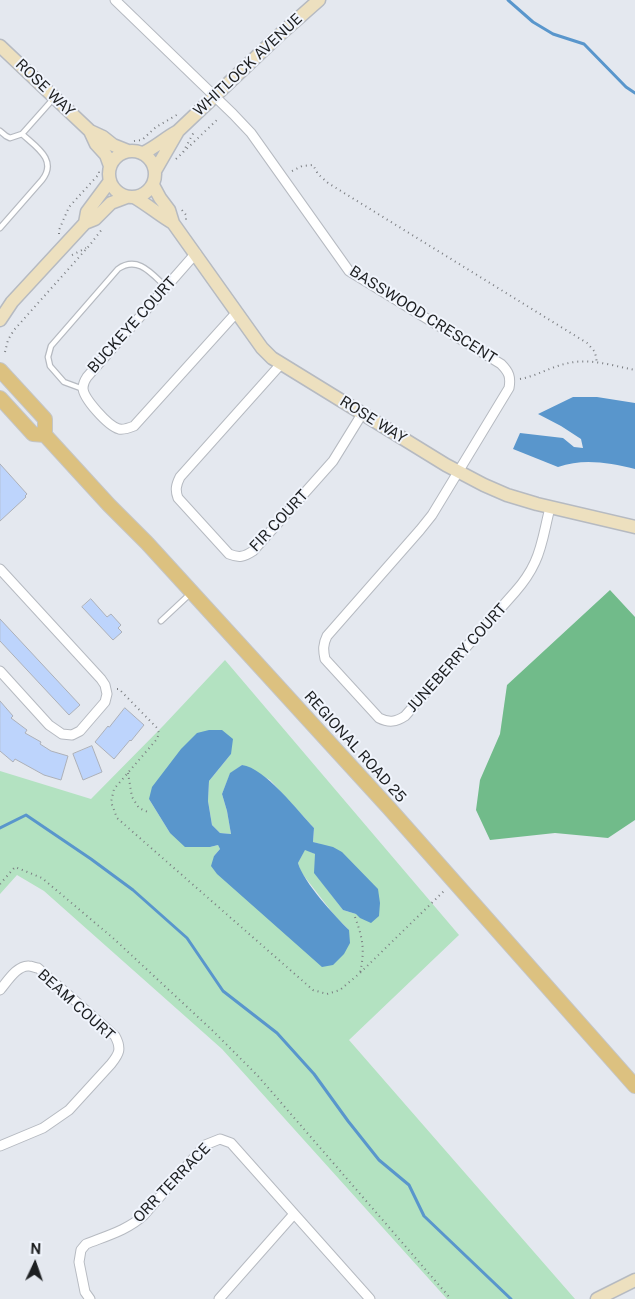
<!DOCTYPE html>
<html>
<head>
<meta charset="utf-8">
<style>
  body { margin:0 }
  #map { position:relative; width:635px; height:1299px; overflow:hidden; background:#e4e8ef; font-family:"Public Sans",sans-serif }
  canvas { display:block }
  .north { position:absolute; left:10px; top:1239px; width:50px; height:50px; -webkit-text-stroke:4px #f1f5fd; paint-order:stroke; rotate:3deg; font-size:14px; font-weight:700; line-height:20px; text-align:center; color:#1d1f21 }
  .north::after { content:''; display:block; margin:auto; width:18px; height:22px; background:#1d1f21; clip-path:polygon(50% 0,100% 100%,50% 72%,0 100%) }
</style>
</head>
<body>
<div id="map">
<canvas width="635" height="1299"></canvas>
<div class="north">N</div>
</div>
<script>
const c = document.querySelector('canvas').getContext('2d');
c.lineJoin = 'round';
function paint(path, color) {
  c.fillStyle = color;
  c.fill(path, 'evenodd');
}
function strokePath(path, color, width, dash) {
  c.strokeStyle = color;
  c.lineWidth = width;
  c.lineCap = dash ? 'butt' : 'round';
  c.setLineDash(dash || []);
  c.stroke(path);
}
function write(font, color, halo, rows, align = 'center') {
  c.font = font + ' "Public Sans",sans-serif';
  c.lineWidth = 4;
  c.setLineDash([]);
  c.textBaseline = 'middle';
  c.strokeStyle = halo;
  c.fillStyle = color;
  for (const [text, x, y, turn = 0] of rows) {
    c.save();
    c.translate(x, y);
    c.rotate((+turn || 0) * Math.PI / 180);
    c.textAlign = isNaN(turn) ? turn : align;
    if (halo) c.strokeText(text, 0, 0);
    c.fillText(text, 0, 0);
    c.restore();
  }
}
paint(new Path2D(`
  M225,660L459,935L349,1040L575,1299H447L222,1049L44,891L17,875L0,894V771L91,799L163,726ZM231,754L209,781L208,801L212,825L220,833L231,834L227,811L222,794L230,774L242,765L270,780L314,828L313,842L320,844L356,914L343,910L315,873V854L305,849L298,863L301,872L335,916L349,930L214,856L220,849L218,845L210,847L170,833L149,799Z`), '#b3e2c1');
paint(new Path2D(`
  M610,590L635,617V820L608,838L555,833L490,840L476,810L480,780L500,734L507,685Z`), '#71bb8a');
paint(new Path2D(`
  M573,397H597L635,403V469C609,463 584,458 558,467L513,449L520,433L563,438L574,447L583,448L581,439L561,426L538,414Z
  M209,730H222L233,739L231,754L209,781L208,801L212,825L220,833L231,834L227,811L222,794L230,773L242,765C265,768 298,811 314,828L313,842L333,847L342,852L378,889L380,903L379,916L371,923L360,918L356,914L343,910L314,873L315,854L305,850L298,863C304,883 334,915 349,930L350,943L344,954L333,965L322,967L217,874L211,866L214,856L220,849L218,845L210,847H185L170,833L149,799L152,787L181,749L197,733Z`), '#5996cc');
strokePath(new Path2D(`
  M508,0L533,22L553,34L584,44L626,87L635,93
  M0,828L26,815L91,859L133,890L187,938L223,991L277,1033L314,1074L348,1121L379,1160L409,1185L424,1216L511,1299`), '#5996cc', 3);
const building = new Path2D(`
  M0,464L27,494L25,496L26,497L0,521Z
  M91,599L107,617L111,614L121,625L118,628L122,632L113,640L82,607Z
  M0,619L80,705L69,715L0,641Z
  M0,701L13,716L11,718L27,730L25,733L41,742L40,744L51,751L68,756L61,780L44,775L15,759L13,762L0,751Z
  M125,708L144,725L131,741L130,740L114,759L95,742L108,726L109,727Z
  M92,746L102,772L83,780L73,754Z`);
paint(building, '#bdd4fc');
strokePath(building, '#acb0b8', 1);
const lane = new Path2D(`
  M0,131L6,136L10,138L22,134L54,98
  M0,228L42,180C58,160 36,147 22,134
  M83,389L64,382L50,366L48,357L51,346L118,269C138,255 152,274 166,287
  M161,621L191,593`);
const street = new Path2D(`
  M115,0L233,114L251,133L349,271L501,364C509,372 511,377 509,388L432,515L420,530L327,636C323,644 323,650 325,659L379,718C389,723 396,722 405,716L515,592C523,583 530,573 535,562C543,545 545,526 550,508
  M196,253L87,377C85,380 83,384 83,388C83,398 108,426 119,429C124,430 129,428 134,426L237,312
  M281,364L180,477C176,485 175,490 178,498L229,554C239,558 244,557 253,551L333,461L362,414
  M0,569L101,679L105,685L107,694L105,702L80,731L72,735L62,734L49,725L0,671
  M0,990C7,982 17,965 29,966C32,966 35,968 38,968L115,1036C122,1049 119,1054 111,1064L69,1110L43,1128L0,1146
  M90,1299L85,1292L79,1262L81,1250L86,1244C106,1236 128,1230 144,1215L205,1145L220,1139L231,1143L370,1299
  M219,1299L294,1214`);
const secondary = new Path2D(`
  M0,46L90,131L103,137L113,145L128,151
  M90,131L96,144L106,155L110,166
  M109 174a23 23 0 1 1 46 0a23 23 0 1 1-46 0Z
  M143,153C156,147 165,138 178,131
  M155,171L178,131L276,38L319,0
  M153,185L160,198L169,210L173,223L262,348L272,358L446,465L484,485L507,495L537,504L635,527
  M134,197C148,205 159,215 173,223
  M85,223L87,212L110,181
  M0,320L12,302L85,223L95,219L111,203L127,197
  M597,1299L635,1280`);
const primary = new Path2D(`
  M0,370L45,419V435
  M0,398L33,434L45,435L109,505L147,543L389,808L635,1086`);
strokePath(lane, '#b6bac1', 7);
strokePath(street, '#b6bac1', 11);
strokePath(secondary, '#b6bac1', 15);
strokePath(primary, '#c4c5c5', 16);
strokePath(new Path2D(`
  M134,141L142,140L156,127L180,113
  M183,152L194,132
  M176,159L219,118
  M292,171L302,166L313,165L318,174L328,183L587,343L595,352L597,363
  M182,210L186,215V221
  M59,234V230L69,207L99,174V170
  M72,255L86,248
  M5,352L8,340L14,330L89,246L103,228
  M520,379C537,376 552,366 569,363C590,358 614,366 635,370
  M117,689H119L157,728L159,733L157,739L114,789L111,802L117,818L313,990L327,994L340,990L360,973L445,890
  M128,773L132,797L139,808L150,813
  M0,884L15,867L42,878L113,938L213,1031L258,1076L451,1299
  M355,917C363,939 365,950 360,973`), '#7b7e82', 2, [1, 4]);
strokePath(lane, '#fff', 4.5);
strokePath(street, '#fff', 9);
strokePath(secondary, '#ede0bf', 12);
strokePath(primary, '#dcc180', 14);
write('15px', '#1d1f21', '#f1f5fd', [
  ["WHITLOCK AVENUE",248,65,-43],
  ["ROSE WAY",45,88,44],
  ["BASSWOOD CRESCENT",423,315,32],
  ["BUCKEYE COURT",132,325,-48],
  ["ROSE WAY",373,420,32],
  ["FIR COURT",279,521,-47],
  ["JUNEBERRY COURT",457,658,-48],
  ["REGIONAL ROAD 25",355,747,48],
  ["BEAM COURT",76,1005,42],
  ["ORR TERRACE",172,1183,-46]
]);
</script>
</body>
</html>
